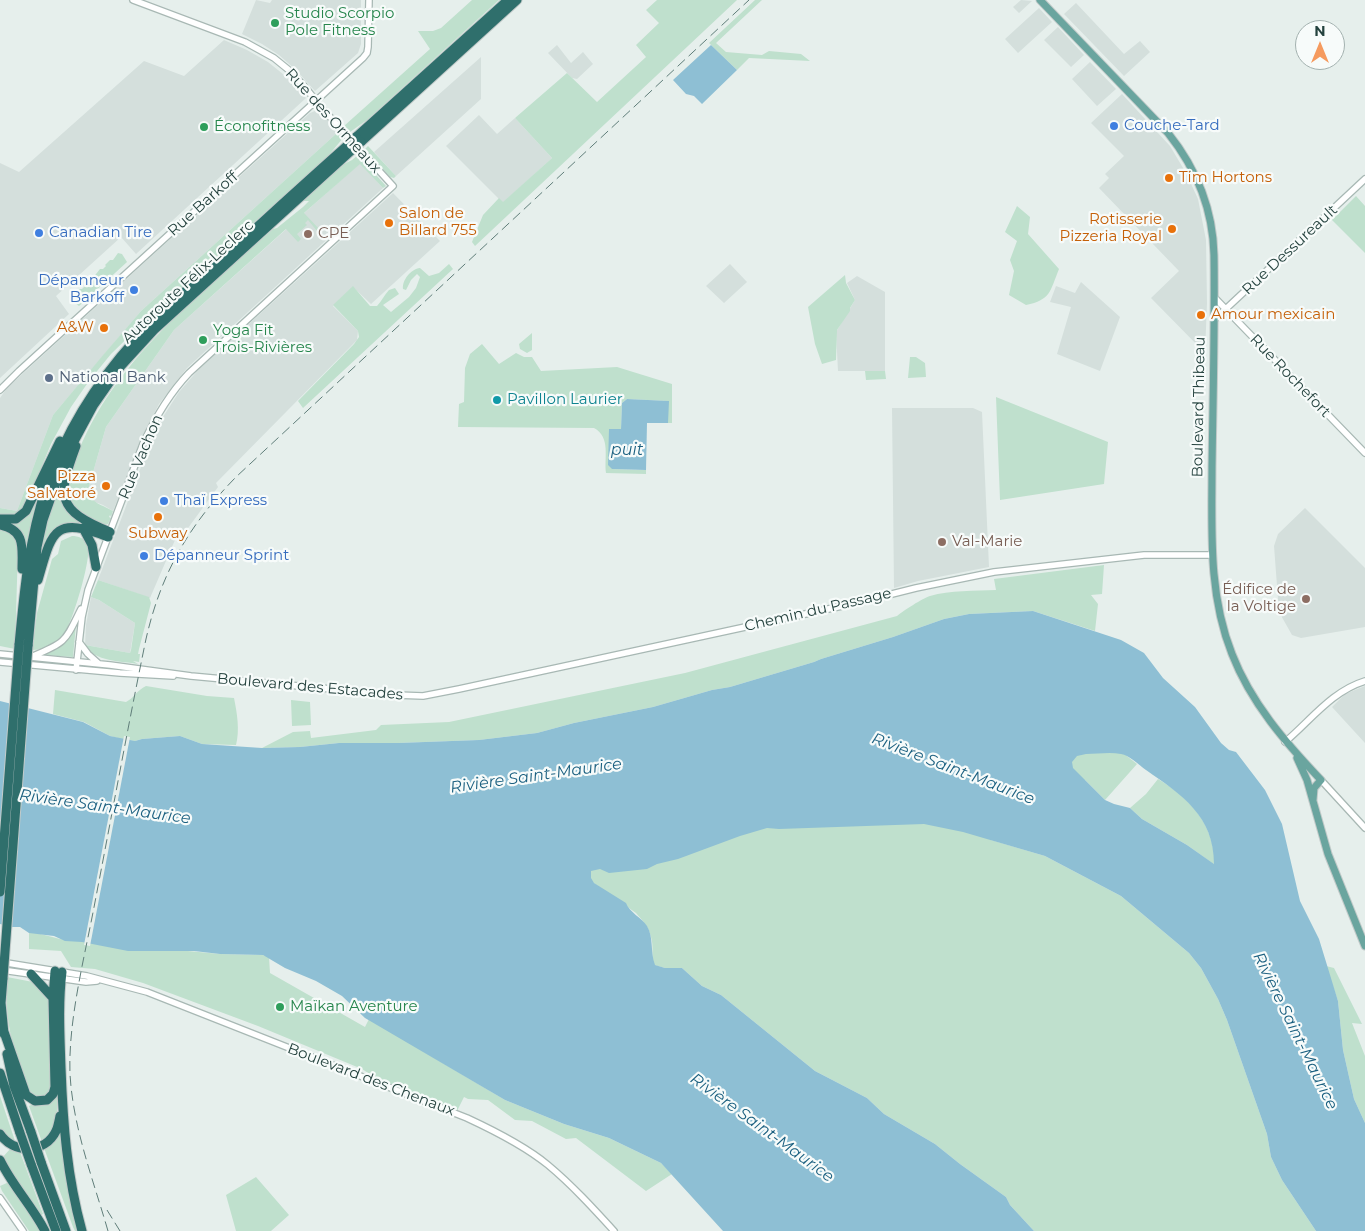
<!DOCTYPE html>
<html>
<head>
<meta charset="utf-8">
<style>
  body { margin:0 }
  #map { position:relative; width:1365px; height:1231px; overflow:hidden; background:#e6efec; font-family:Montserrat,sans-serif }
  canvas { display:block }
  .north { position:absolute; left:1295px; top:20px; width:50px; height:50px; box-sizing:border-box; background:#f7fbfa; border:1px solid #a3b1af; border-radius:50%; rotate:0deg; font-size:14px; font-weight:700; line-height:20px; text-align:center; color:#24423e }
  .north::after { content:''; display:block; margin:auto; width:18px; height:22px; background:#f59a5e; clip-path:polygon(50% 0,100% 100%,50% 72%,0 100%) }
</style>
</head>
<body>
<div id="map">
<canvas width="1365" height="1231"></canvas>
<div class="north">N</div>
</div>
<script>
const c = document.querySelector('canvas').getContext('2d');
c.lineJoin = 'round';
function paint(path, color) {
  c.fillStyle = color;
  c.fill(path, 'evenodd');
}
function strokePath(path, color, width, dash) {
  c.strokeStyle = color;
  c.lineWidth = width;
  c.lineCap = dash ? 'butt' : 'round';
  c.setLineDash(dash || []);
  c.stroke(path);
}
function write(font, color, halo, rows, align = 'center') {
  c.font = font + ' Montserrat,sans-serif';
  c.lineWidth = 4.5;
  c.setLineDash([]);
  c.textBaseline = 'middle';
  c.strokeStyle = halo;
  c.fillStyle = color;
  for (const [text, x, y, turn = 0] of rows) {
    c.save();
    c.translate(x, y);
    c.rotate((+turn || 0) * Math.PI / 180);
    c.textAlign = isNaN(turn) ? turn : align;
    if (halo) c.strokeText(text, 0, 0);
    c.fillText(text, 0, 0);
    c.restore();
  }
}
paint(new Path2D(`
  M256,0L270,3L272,0H361V44L358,53L315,91L296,70L279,55L262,44L242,34Z
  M1021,0L1032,1L1019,13L1013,7Z
  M1076,3L1124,54L1140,41L1150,52L1124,76L1064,14Z
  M1039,8L1052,22L1018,53L1005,39Z
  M1058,27L1084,55L1071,67L1044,40Z
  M224,40L247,50L268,62L283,74L293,84L294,87L295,86L306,98L136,254L121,237L56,296L69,314L0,378V163L19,172L144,61L184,76Z
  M557,45L571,63L583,52L593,64L577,79L572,78L548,53Z
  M481,57V99L396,176L374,152Z
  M1090,62L1116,89L1097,106L1072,79Z
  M1122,94L1170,146L1186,173L1198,199L1206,240L1207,303L1205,353L1151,298L1179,271L1099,188L1109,178L1105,174L1124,156L1091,123Z
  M315,111L320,112L338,132L141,311L53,415L17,511L0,508V398L7,388L167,242L310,113Z
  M479,115L497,134L515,118L552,158L503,203L446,146Z
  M360,163L383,188L187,368L159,404L147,427L113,511L103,505L95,502L89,496L88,490L106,427L174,330Z
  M393,193L440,241L371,304L353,287L333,306L358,331L357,340L216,483L218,487L180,539L177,537L175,540L150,598L98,580L150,443L161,420L179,392L199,369L221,349H224L223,347L250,323Z
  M730,264L747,282L724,303L706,286Z
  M857,276L885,292V371H838L836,332L855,300L847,283Z
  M1081,282L1120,317L1100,371L1057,354L1071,307L1050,302L1056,286L1075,293Z
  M892,408H973L982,412L989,567L918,581L894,588Z
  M1305,508L1365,568V627L1301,638L1292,635L1279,612L1274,546L1278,534Z
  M91,597L99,600L135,623L130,653L85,645L86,625Z
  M1365,686V743L1332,707L1345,694Z`), '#d4dfdc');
paint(new Path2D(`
  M472,0H499L367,120L350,132L344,126L430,49L418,31H433L441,28Z
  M657,0H737L475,246L472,242L483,215L499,198L503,202L552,158L515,118L567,73L597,102L646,57L636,45L659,23L646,10Z
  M755,0H762L716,43L726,52L762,55L769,51L801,54L810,61L749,58L737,70L709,43Z
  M338,132L343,138L329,155L151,315L111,354L89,381L71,407L51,444L25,507L16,515H0V508L17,511L53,415L104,354L141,311Z
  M368,146L396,176L394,178L390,177L365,149Z
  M358,155L386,186L383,188L360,164L304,213L320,230L318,232L308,220L305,223L307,225L297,234L301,239L298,242L286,229L174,330L106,427L88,490C90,503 103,505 113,511L111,517L110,515L109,517L111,518L108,524C96,526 79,515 73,505C64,490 70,474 76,458C112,361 199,296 273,229L277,228L303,207L309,201H303L344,164L352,160Z
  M1356,196L1365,206V253L1332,220Z
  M1017,206L1030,217L1028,234L1059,269C1050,291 1051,300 1026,305L1009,295L1014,271L1010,260L1017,241L1005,232Z
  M118,253L122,254L127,262L79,306L72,301L71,296L76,294L75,292L79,289H82L85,286L84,284L90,279H92L100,269H103L106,266L105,265L110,260H113Z
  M449,264L453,269L303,408L298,401L354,344L359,337L358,331L333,305L353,286L370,306H377C382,301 384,295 389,290L395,288L399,294L383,305L391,312L409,297L416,288L420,277L417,274L411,280L406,290L403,289C402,280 411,269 420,268L429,276L439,273Z
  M845,275L846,283L855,300L850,308V311L837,330L836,360L822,364L815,344L808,307Z
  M532,333V350L527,353L520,349L519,344Z
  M482,344L499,364L516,353L524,357H532L541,371L617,367L672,384V423H668V401L627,399L622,403L621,429H609L612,469L646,470V474L606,473C604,458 611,437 594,428L458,427L459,404L464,402L465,368L470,354Z
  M910,357H916L925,363L926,377L908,378Z
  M865,371H885L886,379L866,380Z
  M996,397L1108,442L1104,484L1000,500Z
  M61,481V487L86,525C72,521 55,523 47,537C45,541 44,545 42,548L49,515Z
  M42,485L33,514L25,550L23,534L12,524C33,515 33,505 42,485Z
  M0,529C12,532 16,535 18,547L15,649L0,646Z
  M72,536C78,536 85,538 88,545C92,557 72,625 63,636C56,645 44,650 32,650L37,613L52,559L58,554L61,541Z
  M1104,565L1102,594L1091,595L1098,604L1095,631L1033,611L969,614L944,619L893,637L821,659L814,662L730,687L712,690L653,707L574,723L537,733L479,740L398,743H339L300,747L262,748L293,732L310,731L311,738L376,730L381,725L449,722L685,673L897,616C903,611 923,598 930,596C950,590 975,591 996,590L994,579Z
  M98,580L149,597L151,603L139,649L138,654H140L139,662L133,661L138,664C122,661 94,662 85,645L130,653L131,650L135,623L99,600L91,597Z
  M76,625L73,657L44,655C62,647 67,643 76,625Z
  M146,686L207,696L234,698C237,713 240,730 236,745L202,744L180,736L142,739L135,741L122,739L110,736L84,722L53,714L55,690L126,702C134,698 137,690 146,686Z
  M291,700L310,702L311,725L292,726Z
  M896,743L1123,753L1137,764L1105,800L1085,780L991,840L1045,856L1121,896L1189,953L1201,968L1218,999L1227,1020L1267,1134L1271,1157L1282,1180L1316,1231H1034L1010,1205L1006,1197L960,1164L935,1144L884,1114L867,1098L815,1071L721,995L702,986L682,968H665L654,965C651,956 654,946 651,937C649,927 642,920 636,913L514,827Z
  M1158,779C1191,799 1214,824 1215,865L1187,845L1142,819L1130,808L1146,794Z
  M33,932L60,939L220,954L263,955L269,957L270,973L365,1027L369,1019L505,1100L564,1124L609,1138L661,1163L672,1174L646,1191L576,1138L566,1139L532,1121L515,1120L488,1100L468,1099L464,1097L455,1115L398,1092L362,1069L258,1026L143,983L95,969L71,967L61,951L29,949V933Z
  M1326,966L1334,968L1362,1024L1352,1023L1365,1056V1123L1354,1099L1343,1050L1338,1001Z
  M7,977L33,982L49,1001L52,1090L42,1099L29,1095C14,1050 4,1025 7,977Z
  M58,1091L57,1114L53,1131L42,1142L29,1106L33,1104L37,1106L47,1104Z
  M0,1096L16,1144L2,1133L0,1129Z
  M60,1131L63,1132L79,1231H75L73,1227L44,1148L53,1142Z
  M10,1149L20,1152L43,1214L40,1216L2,1158Z
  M256,1177L289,1215L271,1231H236L226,1195Z
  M9,1182L42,1231H29L2,1191L0,1186Z`), '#bfe0cd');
paint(new Path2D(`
  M711,45L737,70L702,104L694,96L686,94L673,80Z
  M627,399L669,401L668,423H647L646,470L612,469L608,465L609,429H621L622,403Z
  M1033,611L1121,640L1144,653L1163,678L1195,707L1221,743L1229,750L1236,752L1265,790L1282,824L1300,901L1319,939L1338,1001L1343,1050L1354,1099L1365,1123V1231H1316L1282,1180L1271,1157L1267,1134L1227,1020L1218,999L1201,968L1189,953L1121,896L1045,856L963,832L924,824L779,829L767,828L740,836L678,859L657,864L647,869L609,873L600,869L591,871V878L594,883L626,903C629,912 642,918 647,926C654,938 650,952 655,965L665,968H682L702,986L721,995L815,1071L867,1098L884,1114L935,1144L960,1164L1006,1197L1010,1205L1034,1231H723L661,1163L609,1138L564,1124L505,1100L365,1018L342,996L316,981L285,968L263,955L220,954L194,951H128L82,942L65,941L54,936L29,933L20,927H11L0,924V701L83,722L110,736L135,741L142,739L180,736L202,744L262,748L300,747L339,743H398L479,740L537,733L574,723L653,707L712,690L730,687L814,662L821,659L893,637L944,619L969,614ZM1086,754C1097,754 1110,752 1121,754C1129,755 1139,765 1146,770C1182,795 1214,816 1214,864L1187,845L1142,819L1130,808L1114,804L1105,800L1073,768L1072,762L1077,756Z`), '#8ebfd4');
paint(new Path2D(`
  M124,736L130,737L90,946L84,945Z`), '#e6efec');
const minor = new Path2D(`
  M1215,298L1365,453
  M1215,319L1365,179
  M0,390L19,371L363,58L367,53L368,47L369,0
  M79,642L88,654L98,663
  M0,654L110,665L191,676L396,695L423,696L459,689L856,603L916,588L994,572L1144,555H1212
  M33,656C67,642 65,641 81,609
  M0,662L120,673L173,676
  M76,670L82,617L88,590L143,444C155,418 169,394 189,373L393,186L320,106L305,87L290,71L274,58L245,42L133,0
  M1285,742C1311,720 1332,691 1365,681
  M1321,780L1365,828
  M1,962L87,976L147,992L467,1118C495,1131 525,1146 548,1165C572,1185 593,1208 614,1231
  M2,970L86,982L97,981
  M0,1198L23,1231`);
const major = new Path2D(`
  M1040,0L1168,133C1196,168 1213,210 1214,255C1215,326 1213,396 1212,467C1212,530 1208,594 1232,654C1251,703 1285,742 1321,780L1314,788L1313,800
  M1297,758L1307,780L1328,854L1365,946`);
const highway = new Path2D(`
  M356,137L508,0
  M361,142L517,0
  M76,446C57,497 56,510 110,532
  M0,519H16L26,511L60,441
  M0,525C26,530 22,548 22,569
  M83,528L92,545L96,567
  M38,580C52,532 53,515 108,537
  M19,645C24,592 29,539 46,488C65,433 96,383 135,340C162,310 194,284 224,257C265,220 306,182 348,145
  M28,646L37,547L43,520L64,460L93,406L121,366L154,330L352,150
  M62,972C58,1004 60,1036 61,1068C63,1123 67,1177 82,1231
  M31,974L53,998
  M3,978L1,1003L4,1034
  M3,1029L26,1095L35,1101L47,1100L53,1094L55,1087L53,998L55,971
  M7,1054L14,1086L31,1132
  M0,1073L20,1133
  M0,1134C13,1154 45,1154 56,1131C58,1127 59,1121 60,1116
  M0,1160C12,1185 32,1206 45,1231
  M41,1162L66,1231
  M31,1164L56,1231`);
strokePath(minor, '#a8b8b4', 8);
strokePath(major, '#c2cac9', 9);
strokePath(highway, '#c2cac9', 11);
strokePath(minor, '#fff', 5.5);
strokePath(major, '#6aa59f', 7);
strokePath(highway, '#2f6f6c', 9);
strokePath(new Path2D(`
  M107,1210L120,1231
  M108,1231C93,1179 73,1128 70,1074C68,1019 85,956 95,902C112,814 128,726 146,639C161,573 189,525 236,477L749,0`), '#5f7d79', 1, [10, 5]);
const highwayBridge = new Path2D(`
  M348,145L356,137
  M352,150L361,142
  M0,892L19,645
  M3,978L28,646
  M31,1132L41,1162
  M20,1133L31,1164`);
strokePath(highwayBridge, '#c2cac9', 11, []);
strokePath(highwayBridge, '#2f6f6c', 9);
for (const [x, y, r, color] of [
  [275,23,5,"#2e9e5b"],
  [1114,126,5,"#3f7fe0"],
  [204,127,5,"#2e9e5b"],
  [1169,178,5,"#e8710a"],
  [389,223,5,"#e8710a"],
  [1172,229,5,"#e8710a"],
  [39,233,5,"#3f7fe0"],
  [308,234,5,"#8d6e63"],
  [134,290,5,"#3f7fe0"],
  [1201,315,5,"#e8710a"],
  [104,328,5,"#e8710a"],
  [203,340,5,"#2e9e5b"],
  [49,378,5,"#5c6f8a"],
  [497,400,5,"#0f9aa8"],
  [106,486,5,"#e8710a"],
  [164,501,5,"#3f7fe0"],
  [158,517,5,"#e8710a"],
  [942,542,5,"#8d6e63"],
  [144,556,5,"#3f7fe0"],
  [1306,599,5,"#8d6e63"],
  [280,1007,5,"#2e9e5b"]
]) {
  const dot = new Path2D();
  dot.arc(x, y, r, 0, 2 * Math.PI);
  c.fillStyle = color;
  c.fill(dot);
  strokePath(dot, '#f7fbfa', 2);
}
write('15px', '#27864d', '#f7fbfa', [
  ["Studio Scorpio",285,14],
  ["Pole Fitness",285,31],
  ["Éconofitness",214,127],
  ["Yoga Fit",213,331],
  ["Trois-Rivières",213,348],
  ["Maïkan Aventure",290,1007]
], 'left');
write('15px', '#24423e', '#f7fbfa', [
  ["Rue des Ormeaux",333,121,48],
  ["Rue Barkoff",203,204,-42],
  ["Rue Dessureault",1290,250,-43],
  ["Autoroute Félix-Leclerc",188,282,-43],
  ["Rue Rochefort",1290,376,46],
  ["Boulevard Thibeau",1199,407,-89],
  ["Rue Vachon",141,457,-67],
  ["Chemin du Passage",818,610,-13],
  ["Boulevard des Estacades",310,687,5],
  ["Boulevard des Chenaux",371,1080,21]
]);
write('15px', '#366cbe', '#f7fbfa', [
  ["Couche-Tard",1124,126],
  ["Canadian Tire",49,233],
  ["Dépanneur",124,281,"right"],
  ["Barkoff",124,298,"right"],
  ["Thaï Express",174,501],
  ["Dépanneur Sprint",154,556]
], 'left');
write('15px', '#c56008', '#f7fbfa', [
  ["Tim Hortons",1179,178],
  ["Salon de",399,214],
  ["Billard 755",399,231],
  ["Rotisserie",1162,220,"right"],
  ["Pizzeria Royal",1162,237,"right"],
  ["Amour mexicain",1211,315],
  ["A&W",94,328,"right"],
  ["Pizza",96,477,"right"],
  ["Salvatoré",96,494,"right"],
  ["Subway",158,534,"center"]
], 'left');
write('15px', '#785e54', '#f7fbfa', [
  ["CPE",318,234],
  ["Val-Marie",952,542],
  ["Édifice de",1296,590,"right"],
  ["la Voltige",1296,607,"right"]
], 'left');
write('15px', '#4e5e75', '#f7fbfa', [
  ["National Bank",59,378]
], 'left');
write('15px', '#0d838f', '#f7fbfa', [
  ["Pavillon Laurier",507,400]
], 'left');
write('italic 16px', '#1b6080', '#f7fbfa', [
  ["puit",627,450],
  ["Rivière Saint-Maurice",953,769,21],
  ["Rivière Saint-Maurice",536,776,-8],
  ["Rivière Saint-Maurice",105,807,8],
  ["Rivière Saint-Maurice",1295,1031,64],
  ["Rivière Saint-Maurice",762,1128,36]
]);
</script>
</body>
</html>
